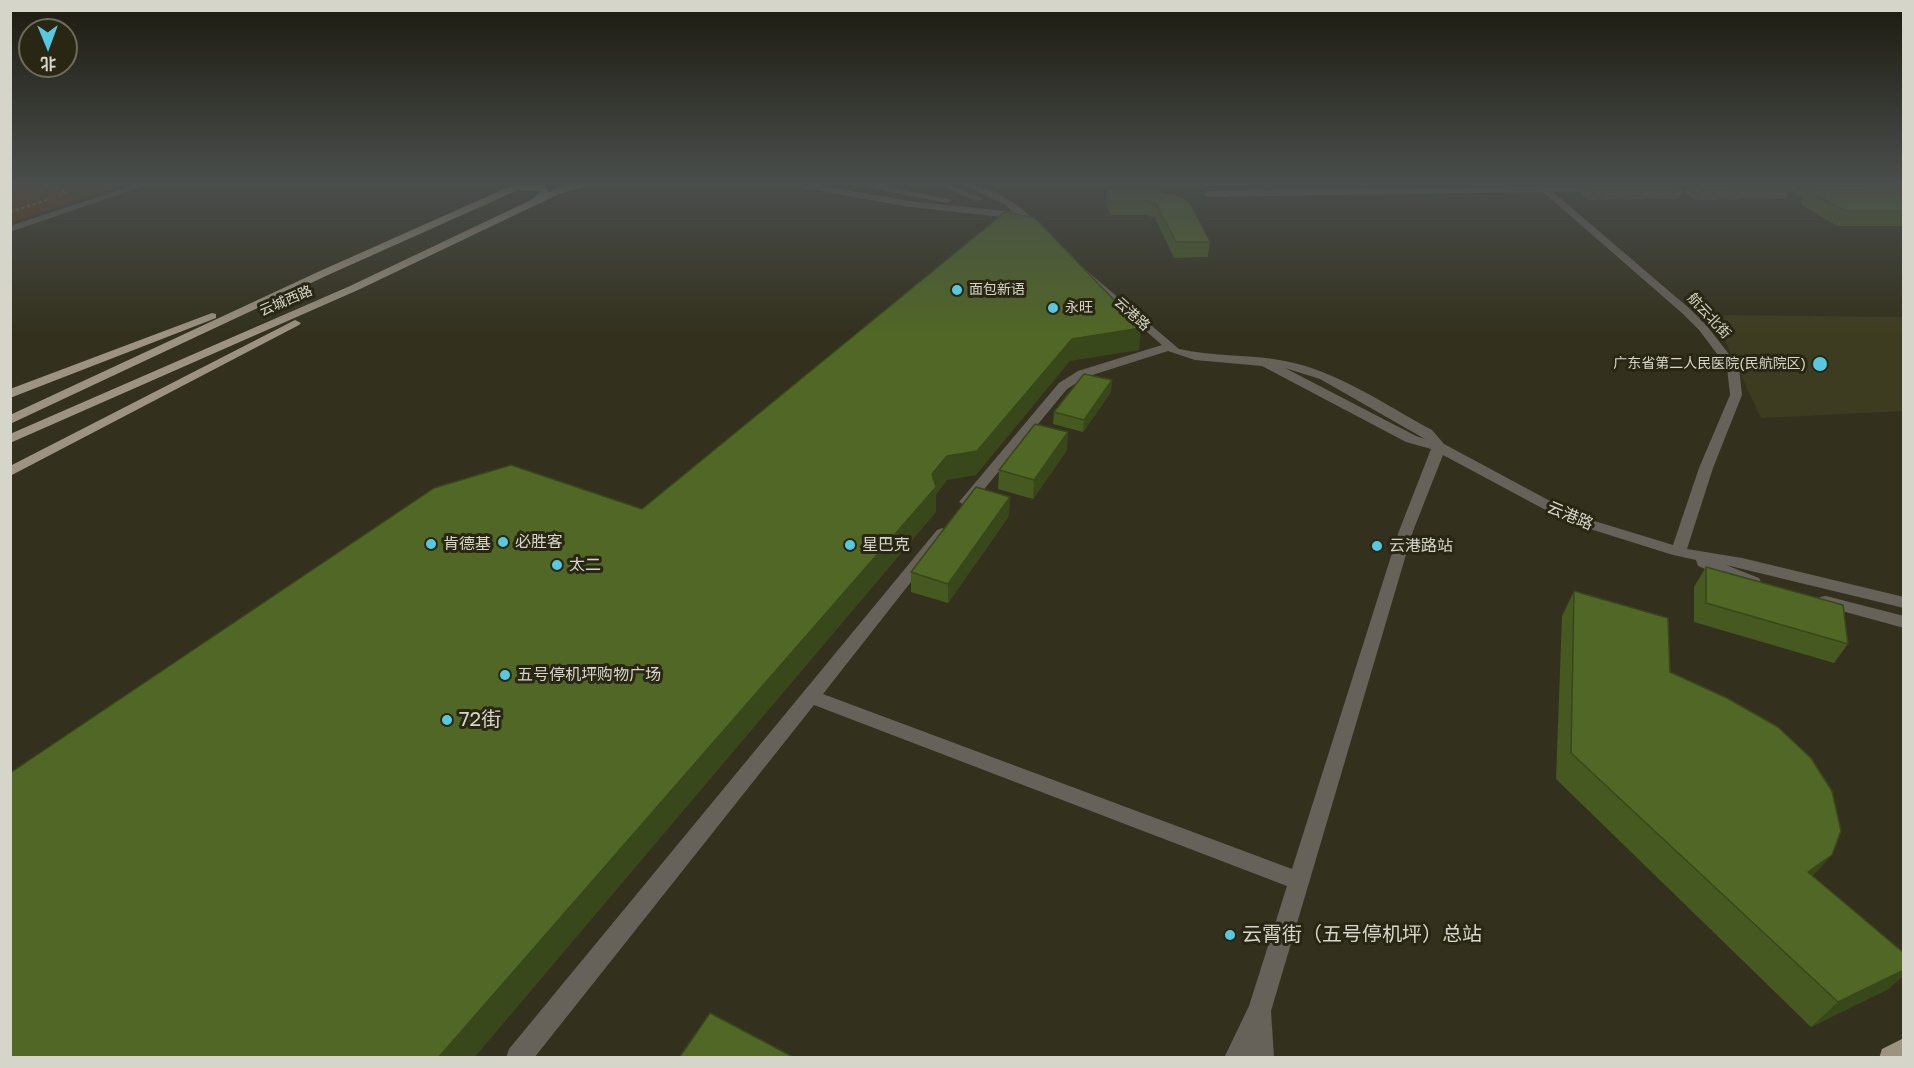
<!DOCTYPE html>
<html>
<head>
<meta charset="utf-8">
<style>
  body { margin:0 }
  #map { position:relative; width:1914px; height:1068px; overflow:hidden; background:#33311e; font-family:"Golos Text","Noto Sans SC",sans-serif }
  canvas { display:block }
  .frame { position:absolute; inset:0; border:12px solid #d5d5c9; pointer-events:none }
  .north { position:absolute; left:18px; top:18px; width:60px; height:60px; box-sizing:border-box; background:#292714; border:2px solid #6e6d5c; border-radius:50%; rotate:179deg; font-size:16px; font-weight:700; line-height:24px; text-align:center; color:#d5d5c9 }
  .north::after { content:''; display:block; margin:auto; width:21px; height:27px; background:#56c9e1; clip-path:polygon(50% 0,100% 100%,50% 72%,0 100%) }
</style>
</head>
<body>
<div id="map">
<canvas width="1914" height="1068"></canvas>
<div class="frame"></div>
<div class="north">北</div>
</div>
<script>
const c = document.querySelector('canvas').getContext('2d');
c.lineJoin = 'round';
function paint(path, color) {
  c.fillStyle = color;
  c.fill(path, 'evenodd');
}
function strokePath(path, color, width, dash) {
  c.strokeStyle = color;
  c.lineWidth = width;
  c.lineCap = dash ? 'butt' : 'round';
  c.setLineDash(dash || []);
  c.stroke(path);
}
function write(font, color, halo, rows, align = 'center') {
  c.font = font + ' "Golos Text","Noto Sans SC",sans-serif';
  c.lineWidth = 6;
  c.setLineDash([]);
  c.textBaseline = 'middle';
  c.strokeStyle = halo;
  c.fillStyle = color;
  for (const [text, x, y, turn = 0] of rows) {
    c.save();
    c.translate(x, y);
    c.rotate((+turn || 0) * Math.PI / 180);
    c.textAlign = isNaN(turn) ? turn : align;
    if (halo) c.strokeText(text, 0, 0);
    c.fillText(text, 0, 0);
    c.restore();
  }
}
paint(new Path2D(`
  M1713,315L1903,317V411L1761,418Z`), '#3e3c20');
paint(new Path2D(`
  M10,185H125L11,222Z`), '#603402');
strokePath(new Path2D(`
  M44,185L67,192L60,196
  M10,212L47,200`), '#828171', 2, [3, 3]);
paint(new Path2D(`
  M134,185H146L10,232V226Z
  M799,185H817L910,201L1013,212L1004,204L964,185C993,184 1024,208 1043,229L1035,231L1021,219L910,207L803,188Z
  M866,185H882L952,200L947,203L870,188Z
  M940,185H951L984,199L976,201Z
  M1540,185L1547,187H1604L1605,189L1601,192H1553L1690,309L1707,326L1739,367L1742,395L1713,468L1687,549L1742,558L1904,597V608L1726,565L1759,578L1761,582L1759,586H1747L1698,566L1696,560L1673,555L1568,522L1443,455L1413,531L1271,1011L1274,1058H1224L1249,1006L1287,886L814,705L534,1058H506L509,1049L937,530L942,528L949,533L947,536L823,694L1292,869L1399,531L1431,449L1406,442L1262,366L1195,360L1168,351L1086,377L1067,389L971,505L966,506L959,502L1059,383L1078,371L1162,345L1083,276V272L1087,271L1179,349C1214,357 1250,354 1285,361C1338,371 1385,405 1432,430L1444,444L1578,516L1673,545L1699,468L1730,395L1727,367L1699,330L1682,313L1543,192L1207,197L1203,194L1207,191L1538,187ZM1285,368L1320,379L1425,439L1416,436Z
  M1769,186H1817L1821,189L1817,192L1766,191L1765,189Z
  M1826,596L1904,616V628L1820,605L1818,601L1820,597Z`), '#676259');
paint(new Path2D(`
  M513,185H545L549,192L563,185H591L559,194L358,290L10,443V434L350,286L533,199L540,191L518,190L328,275L10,424V415L320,271Z
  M1898,185H1904V189L1899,187Z
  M212,313L216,314V318L10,398V389Z
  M295,320L301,323L299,325L10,476V466Z
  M1904,1038V1058H1879L1882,1049Z`), '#9c9381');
paint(new Path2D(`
  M1583,185H1676L1683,190L1679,199L1588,200L1580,194Z
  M1689,185H1782L1790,189L1785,199L1695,200L1685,193Z
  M1798,185H1893L1900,189H1904V226H1837L1800,204L1803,198L1794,193Z
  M1107,190H1153L1210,242L1208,257L1174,258L1155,218L1146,215H1110L1106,204Z
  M1111,392L1083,432L1053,424L1054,412Z
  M1067,450L1033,499L998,489L999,470Z
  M1009,516L948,603L911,592V572Z
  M1706,567L1848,644L1834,663L1694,622V587Z
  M1574,591L1670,672L1813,876L1904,953V975L1888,989L1811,1027L1556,779L1562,616Z`), '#455920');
paint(new Path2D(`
  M1141,328L1139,350L1070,361L976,475L947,480L936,495V512L474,1058H438L947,456L1072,339Z
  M1112,380L1111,392L1083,432L1084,420Z
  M1068,432L1067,450L1033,499L1034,480Z
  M1010,497L1009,516L948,603V584Z
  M1832,855L1809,880L1808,872Z
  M1904,970V975L1888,989L1811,1027L1838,1002Z`), '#38481a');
const building = new Path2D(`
  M1584,185H1676L1683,190H1592Z
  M1691,185H1782L1790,189L1699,190Z
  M1801,185H1893L1900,189L1810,190Z
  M1904,189V211H1845L1807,190Z
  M1107,190H1153L1183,198L1190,203L1210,242H1176L1156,204L1148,201H1111Z
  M1005,212L1035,218L1141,328L1072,339L977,451L947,456L932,474L936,487L438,1058H10V773L434,488L511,465L642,509Z
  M1084,374L1112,380L1084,420L1054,412Z
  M1035,424L1068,432L1034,480L999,470Z
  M976,487L1010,497L948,584L911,572Z
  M1706,567L1843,605L1848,644L1706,603Z
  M1574,591L1668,618L1670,672L1727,698L1778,727L1811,758L1832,791L1841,831L1832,855L1808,872L1904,953V970L1838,1002L1571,753Z
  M710,1013L795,1058H679Z`);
paint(building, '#506725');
strokePath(building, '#38481a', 1.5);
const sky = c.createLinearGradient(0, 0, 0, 334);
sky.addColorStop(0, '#1c1b10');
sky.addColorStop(0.55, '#4a4e4c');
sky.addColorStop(1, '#4a4e4c00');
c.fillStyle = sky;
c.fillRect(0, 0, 1914, 334);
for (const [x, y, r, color] of [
  [957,290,6,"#56c9e1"],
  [1053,308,6,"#56c9e1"],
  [1820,364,8,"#56c9e1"],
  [503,542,6,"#56c9e1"],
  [431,544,6,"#56c9e1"],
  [850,545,6,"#56c9e1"],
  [1377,546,6,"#56c9e1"],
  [557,565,6,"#56c9e1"],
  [505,675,6,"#56c9e1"],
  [447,720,6,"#56c9e1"],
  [1230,935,6,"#56c9e1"]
]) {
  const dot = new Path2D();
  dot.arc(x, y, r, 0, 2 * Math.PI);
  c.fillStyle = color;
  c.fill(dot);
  strokePath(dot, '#292714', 2);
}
write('14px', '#d5d5c9', '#292714', [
  ["面包新语",969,290],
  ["永旺",1065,308],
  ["广东省第二人民医院(民航院区)",1806,364,"right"]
], 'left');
write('14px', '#d5d5c9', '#292714', [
  ["云城西路",286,301,-23],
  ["云港路",1132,314,42],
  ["航云北街",1709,316,47]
]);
write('16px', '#d5d5c9', '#292714', [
  ["云港路",1570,516,23]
]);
write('16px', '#d5d5c9', '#292714', [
  ["必胜客",515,542],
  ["肯德基",443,544],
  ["星巴克",862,545],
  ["云港路站",1389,546],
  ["太二",569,565],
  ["五号停机坪购物广场",517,675]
], 'left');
write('20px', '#d5d5c9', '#292714', [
  ["72街",459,720],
  ["云霄街（五号停机坪）总站",1242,935]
], 'left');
</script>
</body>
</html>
